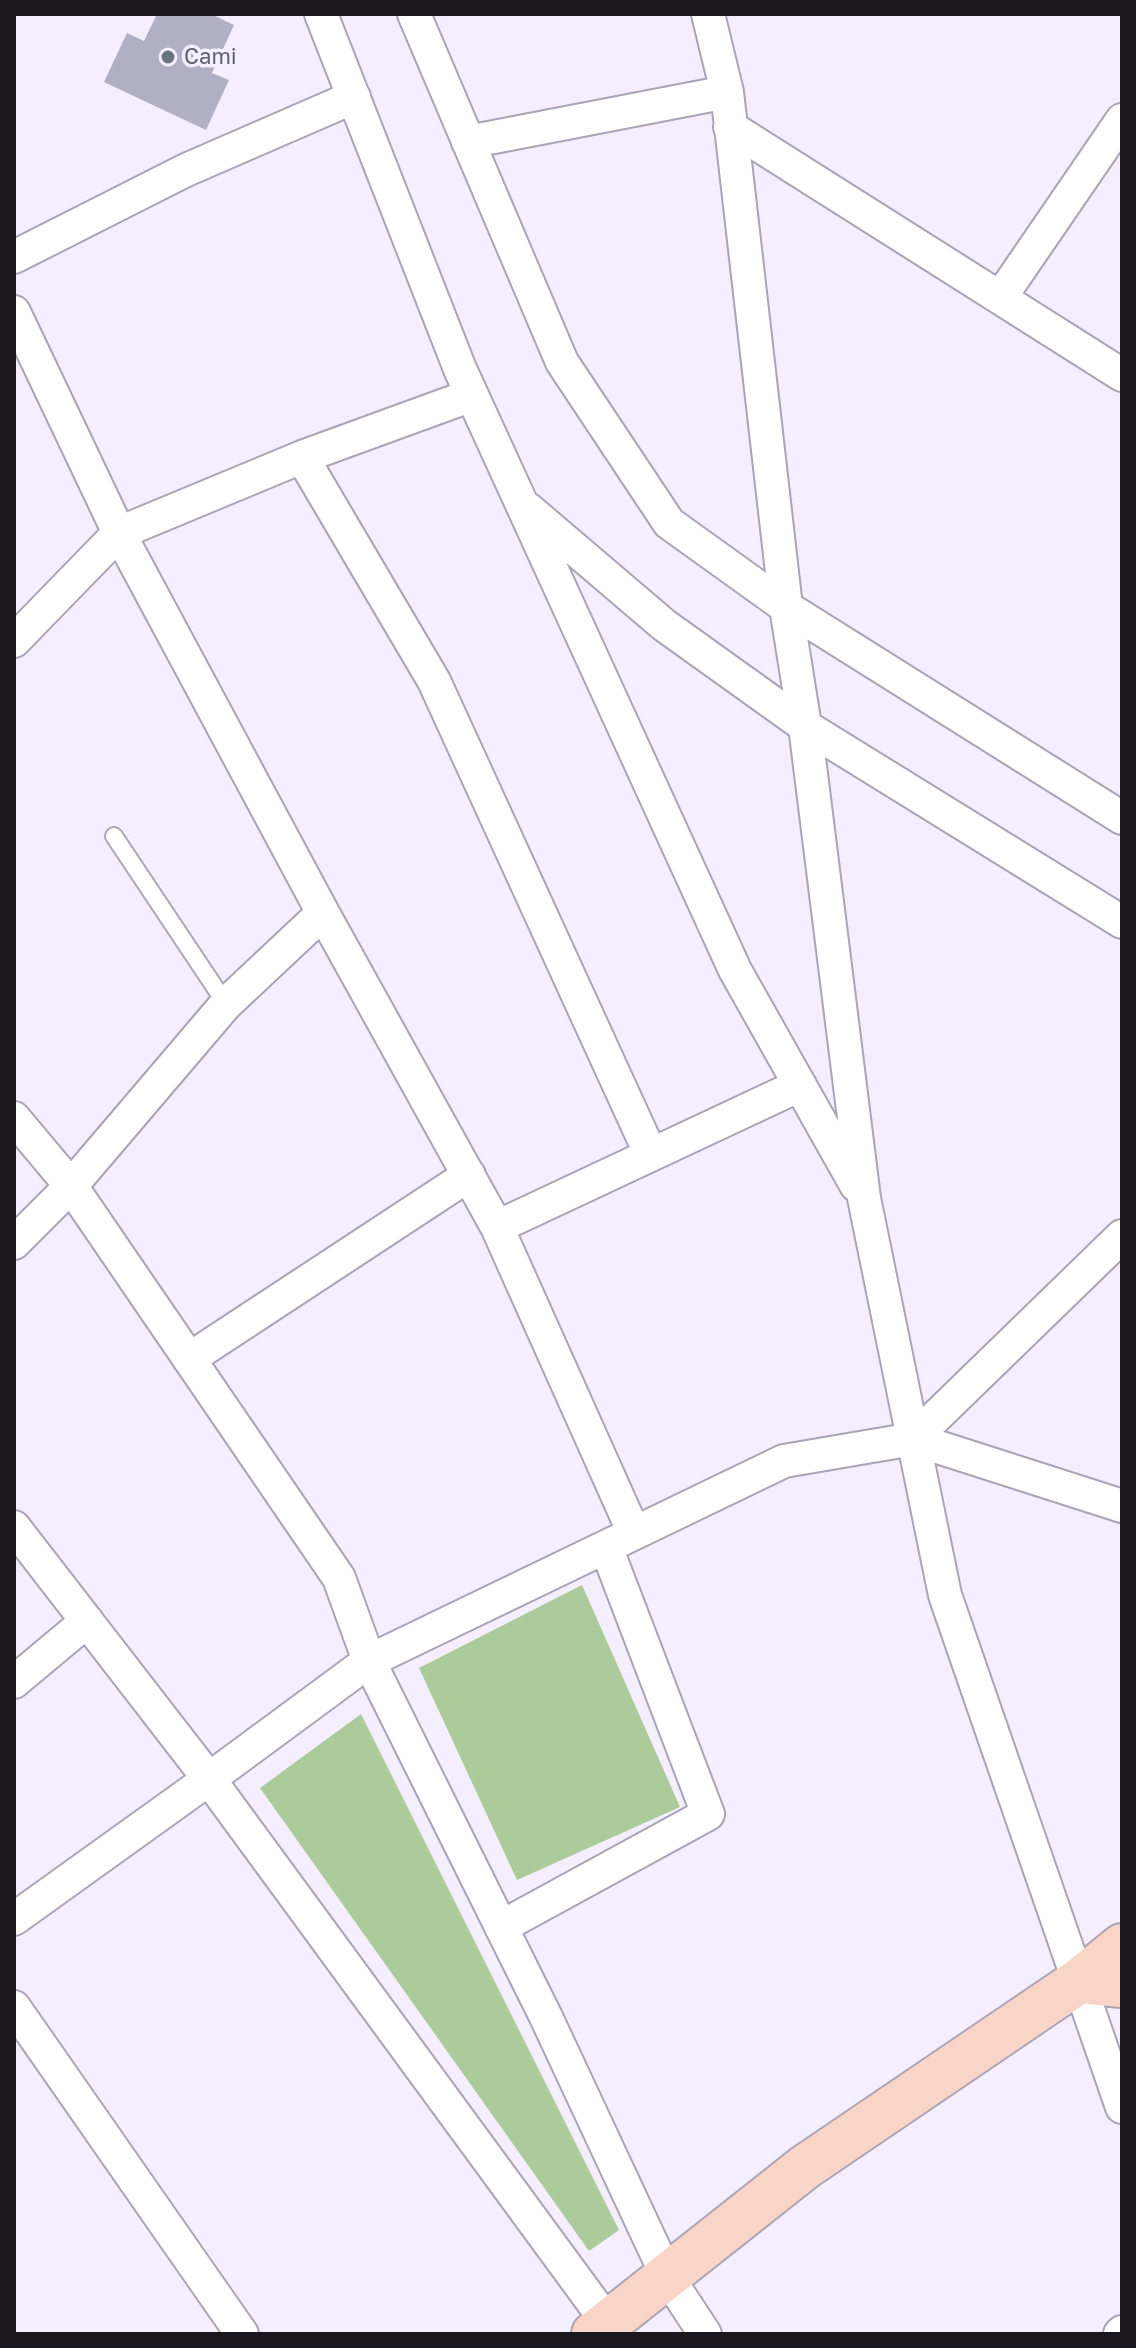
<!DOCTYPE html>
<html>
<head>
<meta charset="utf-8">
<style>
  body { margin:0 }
  #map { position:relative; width:1136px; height:2348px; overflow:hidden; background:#f5eefe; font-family:"Golos Text",sans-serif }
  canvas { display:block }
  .frame { position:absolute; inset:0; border:16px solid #1a171e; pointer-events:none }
</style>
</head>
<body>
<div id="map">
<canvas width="1136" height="2348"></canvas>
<div class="frame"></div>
</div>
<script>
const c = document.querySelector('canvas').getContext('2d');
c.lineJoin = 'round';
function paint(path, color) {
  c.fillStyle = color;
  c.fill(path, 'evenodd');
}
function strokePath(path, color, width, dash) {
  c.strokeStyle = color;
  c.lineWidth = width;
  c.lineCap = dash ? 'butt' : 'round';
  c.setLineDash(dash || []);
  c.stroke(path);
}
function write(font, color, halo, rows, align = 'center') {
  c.font = font + ' "Golos Text",sans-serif';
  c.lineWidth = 7;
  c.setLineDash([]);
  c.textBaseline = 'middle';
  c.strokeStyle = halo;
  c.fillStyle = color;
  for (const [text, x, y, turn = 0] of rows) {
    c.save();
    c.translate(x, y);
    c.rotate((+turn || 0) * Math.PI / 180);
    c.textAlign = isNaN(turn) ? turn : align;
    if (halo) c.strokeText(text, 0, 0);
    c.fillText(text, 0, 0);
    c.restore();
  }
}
paint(new Path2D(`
  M582,1585L680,1807L517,1880L419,1668Z
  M361,1714L619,2230L589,2251L260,1788Z`), '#abcb9b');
paint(new Path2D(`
  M157,14H211L234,25L212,73L229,80L206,130L104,82L127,33L144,41Z`), '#b1afc3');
const lane = new Path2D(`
  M114,836L226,1004`);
const street = new Path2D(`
  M321,14L460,369L735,970L856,1185
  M414,14L562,362L669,523L786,607L1122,818
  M708,14L727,92L786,607L805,726L864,1198L945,1595L1122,2107
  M730,127L1122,375
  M468,142L727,92
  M14,257L186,170L354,97
  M1000,298L1122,120
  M14,312L119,533L14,641
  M472,395L302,457L434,681L651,1155
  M302,457L119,533L323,913L497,1227
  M528,509L664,625L805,726L1122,922
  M323,913L226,1004L71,1186L339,1578L369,1661L209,1779L608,2323
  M14,1118L71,1186L14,1243
  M1122,1236L913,1439L1122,1506
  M189,1359L469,1175
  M14,1527L209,1779L14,1919
  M634,1533L497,1227L800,1085
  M14,1682L87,1621
  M501,1927L708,1814L606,1547
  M14,2007L242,2334
  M705,2334L667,2276L546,2017L369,1661L784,1461L913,1439
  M1120,2334L1122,2332`);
const secondary = new Path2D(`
  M1122,1946L1079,1981L1122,1985
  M594,2334L805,2167L1079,1981`);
strokePath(lane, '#aba3b6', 20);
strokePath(street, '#aba3b6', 36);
strokePath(secondary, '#aba3b6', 48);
strokePath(lane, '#fff', 16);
strokePath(street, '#fff', 32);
strokePath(secondary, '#f9d5c7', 44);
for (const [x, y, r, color] of [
  [168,57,8,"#6b7280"]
]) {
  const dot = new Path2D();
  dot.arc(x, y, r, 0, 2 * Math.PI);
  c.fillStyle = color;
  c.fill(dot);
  strokePath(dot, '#f5eefe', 3);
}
write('22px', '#5b616d', '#f5eefe', [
  ["Cami",184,57]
], 'left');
</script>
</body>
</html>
